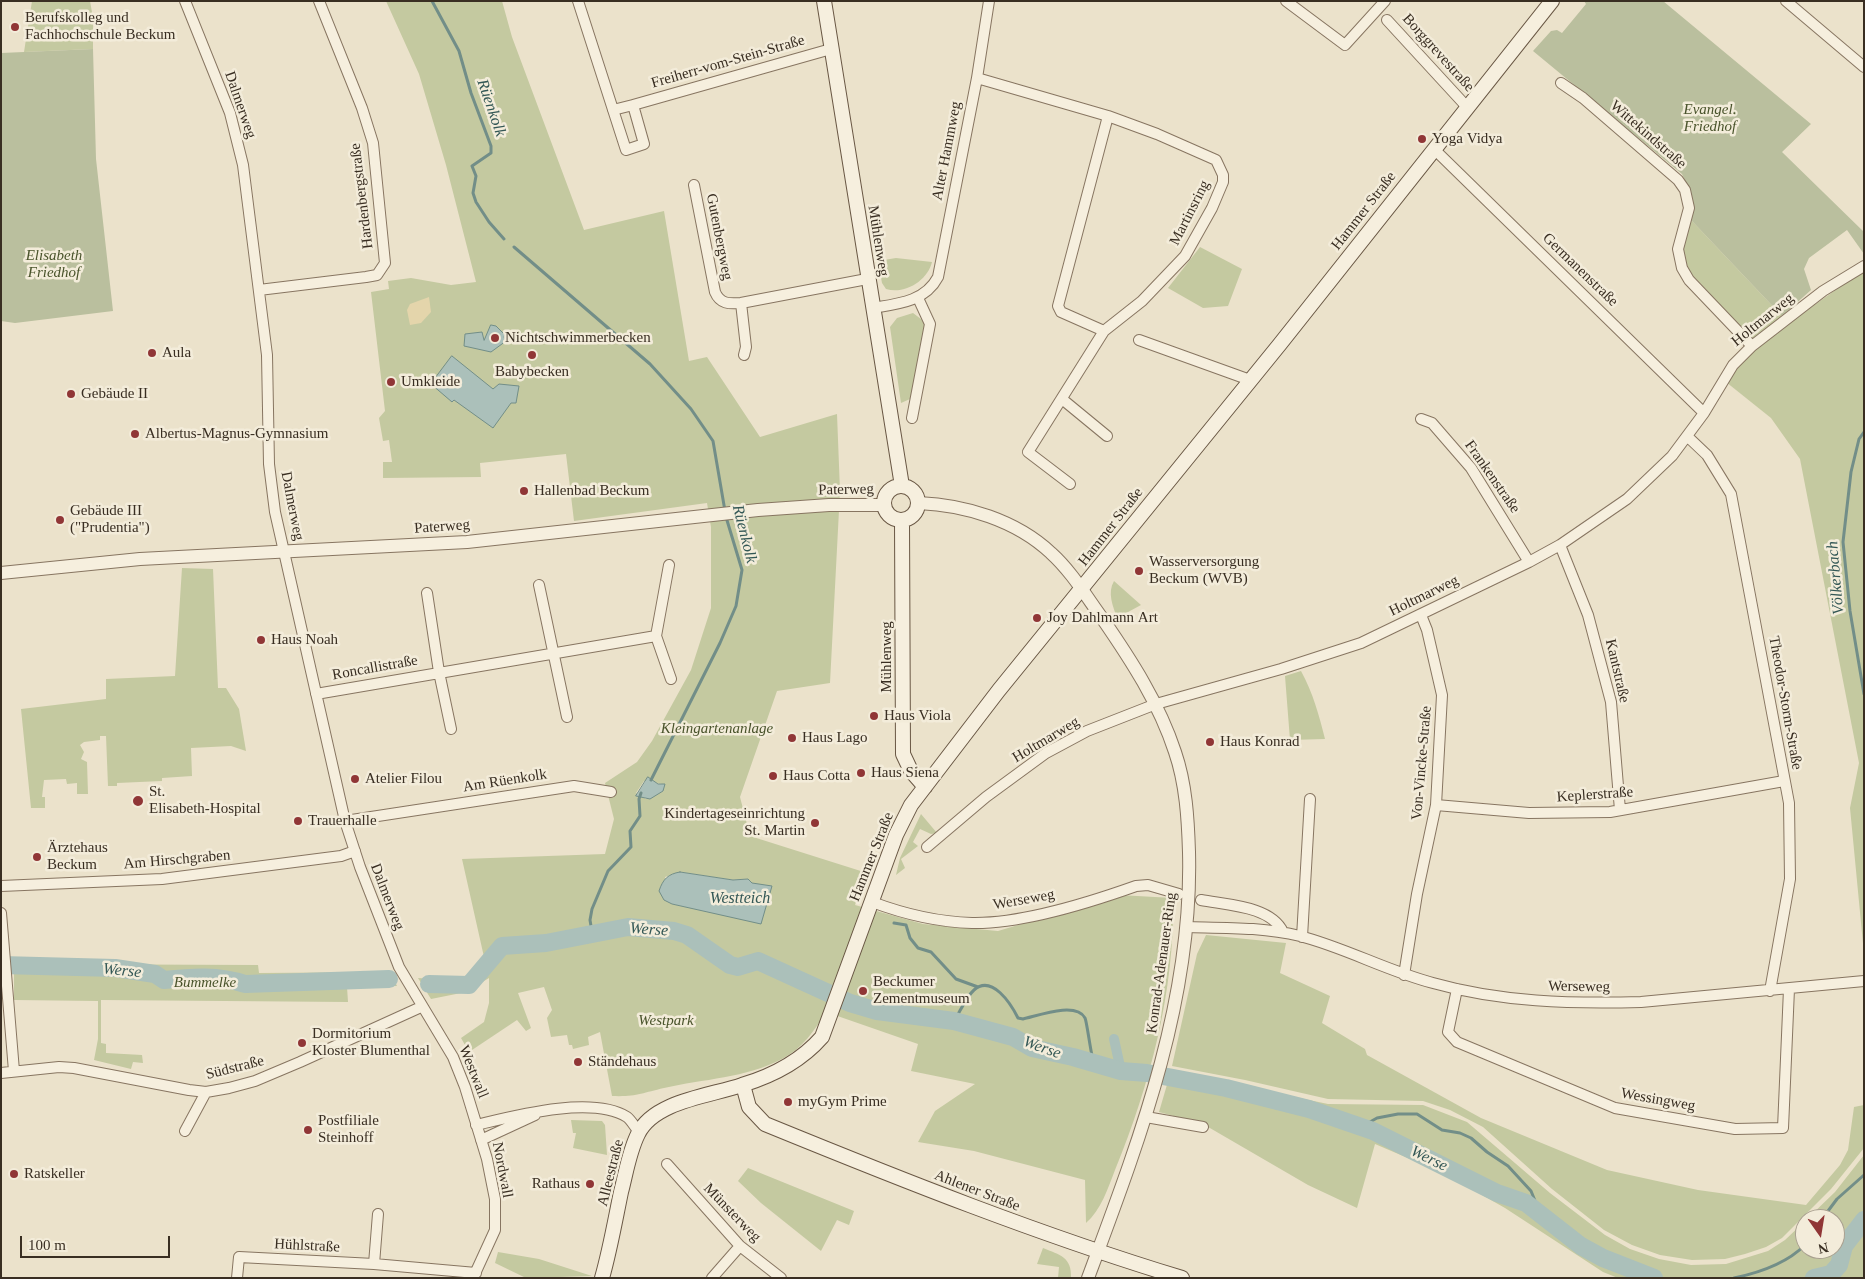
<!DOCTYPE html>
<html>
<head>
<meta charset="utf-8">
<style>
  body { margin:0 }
  #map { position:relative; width:1865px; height:1279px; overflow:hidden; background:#ebe2cb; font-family:Georgia,serif }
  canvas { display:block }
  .frame { position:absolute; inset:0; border:2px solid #392e22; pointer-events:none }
  .north { position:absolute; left:1795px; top:1209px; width:50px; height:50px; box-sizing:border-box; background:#f3ecda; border:1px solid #a9a090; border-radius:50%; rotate:167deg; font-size:14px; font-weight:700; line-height:20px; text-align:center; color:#392e22 }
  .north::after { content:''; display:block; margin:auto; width:18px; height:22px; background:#903636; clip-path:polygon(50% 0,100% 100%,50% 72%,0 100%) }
  .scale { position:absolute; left:20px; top:1236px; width:150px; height:22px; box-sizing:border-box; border:2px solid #392e22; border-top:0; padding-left:6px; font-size:15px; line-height:18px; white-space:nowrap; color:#392e22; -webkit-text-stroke:4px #f3ecda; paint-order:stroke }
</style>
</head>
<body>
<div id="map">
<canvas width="1865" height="1279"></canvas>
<div class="frame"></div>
<div class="north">N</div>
<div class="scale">100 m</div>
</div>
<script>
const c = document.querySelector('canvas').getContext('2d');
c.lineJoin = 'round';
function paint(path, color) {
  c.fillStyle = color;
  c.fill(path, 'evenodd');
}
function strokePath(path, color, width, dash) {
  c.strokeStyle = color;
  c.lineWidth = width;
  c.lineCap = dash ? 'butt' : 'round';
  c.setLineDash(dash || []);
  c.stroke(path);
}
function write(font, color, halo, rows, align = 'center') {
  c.font = font + ' Georgia,serif';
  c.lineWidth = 5;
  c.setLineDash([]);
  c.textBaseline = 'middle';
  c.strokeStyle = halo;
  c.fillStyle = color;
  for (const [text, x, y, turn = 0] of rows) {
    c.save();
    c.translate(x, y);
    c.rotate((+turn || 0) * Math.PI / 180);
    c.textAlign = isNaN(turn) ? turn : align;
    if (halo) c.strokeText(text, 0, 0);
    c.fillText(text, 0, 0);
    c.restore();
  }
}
paint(new Path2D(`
  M32,1H90L93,18V49L24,52Z
  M386,1H502L512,37L584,230L664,211L689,361L707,357L760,437L837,414L840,491L830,683L777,691L740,797L750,836L867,873L855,905L923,924L998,931L1119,895L1173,898C1175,990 1150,1085 1115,1170C1108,1188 1101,1210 1086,1223L1085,1180L974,1151L918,1142L935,1111L975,1084L911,1071L918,1044L826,1012C814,1031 803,1048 782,1059C746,1078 703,1079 664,1088C642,1093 636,1097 612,1096L600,1032L588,1037L589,1045L573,1049L572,1045H569L567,1035L551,1037L547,1018L552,1010L544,987L518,993L531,1028L526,1031L517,1020L469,1052L461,1038L484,1022L489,1003V978L466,992L431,999L418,978L468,981L474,977L484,957L462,859L605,854L614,819L605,783L637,762L652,741L691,670L711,608V527L707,503L574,521L566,454L480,463L481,477L383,478V462H392L389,440L383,441L379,418L385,411L371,292L389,289L388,281L411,278L451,285L476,282L446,165L419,74ZM644,781L662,784L663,791L646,799L636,793ZM680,872L733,880L748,879L752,883L721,914L672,904L665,877Z
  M1691,220L1782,316L1752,339L1684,266L1682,255Z
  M1200,247L1242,269L1228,306L1203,308L1168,288Z
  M896,258L932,262C928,280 905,295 886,289L882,283L878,261Z
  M1861,272L1864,274V954L1850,808L1859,763L1800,459L1771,418L1726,382L1755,347Z
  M913,313L925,322L912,394L910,399L901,403L890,327L897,318Z
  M182,568L213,569L218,688H226L239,709L246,751L231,746L191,748L192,776L162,778V781L117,783V786H108L106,736H100V740L84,742L80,745L84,752L81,759L87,762L88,794H77V783L67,784L66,779L44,780L42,797H45V808H31L21,709L106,699V679L175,676Z
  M1114,581L1141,605L1117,618C1113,606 1107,593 1114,581Z
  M1301,671C1313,693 1319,715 1325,739L1290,740L1285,676Z
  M921,814L937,833L931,834L920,829L913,842L918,846L901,859L905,868L896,875L900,858Z
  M1206,935L1286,943L1280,973L1330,996L1322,1023L1365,1049L1367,1055L1481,1118L1607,1170L1698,1190L1806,1205L1840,1165L1848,1150L1854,1107L1864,1105V1148L1831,1189L1782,1238L1766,1247L1745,1254L1725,1259L1692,1260L1660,1255L1632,1245L1604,1230L1552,1189L1483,1127L1450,1110L1423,1101L1328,1099L1245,1080L1172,1066L1197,954Z
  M14,964L258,965L259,973L390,972L397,986L347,987L348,1002L101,1000V1043L106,1044V1053L142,1055L143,1063L133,1062L131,1069L94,1060L98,1039V1001L14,1000Z
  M1171,1071L1328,1104L1423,1105L1467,1122L1550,1193L1605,1235L1630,1249L1659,1259L1691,1265L1726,1264L1768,1251L1785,1240L1805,1221V1249H1835V1219H1807L1835,1192L1864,1155V1278H1618L1603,1272L1505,1208L1445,1174L1375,1144L1357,1208L1308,1185L1203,1124L1159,1112Z
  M571,1120L602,1121L605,1125L607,1155L573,1148L576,1133H573Z
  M748,1168L854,1211L849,1225L837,1220L821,1251L761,1203L738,1181Z
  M1043,1248C1060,1255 1072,1257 1071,1278H1058L1059,1267L1037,1264Z
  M498,1252L539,1259L592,1276L526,1278L495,1263Z`), '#c4c9a0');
paint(new Path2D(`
  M429,297L431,312L421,323L410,325L407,310L410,304Z`), '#e4d5ab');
paint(new Path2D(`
  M1584,1H1663L1811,124L1782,152L1864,232V254L1847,230L1809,258L1804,269L1811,290L1782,316L1691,220V194L1682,174L1533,51L1551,31L1557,30L1562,33L1586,4Z
  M93,49L96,159L113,311L15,323L1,321V53Z`), '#babf9e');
const water = new Path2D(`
  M491,325L496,326L505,335L504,337L506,341L491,352L464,346L465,334L482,332L484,340Z
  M452,356L493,389L499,384L519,386L516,403H511L493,428L454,400L452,402L431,384Z
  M648,777L658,784H665L663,791L650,799L636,796Z
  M680,872L733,880L748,879L752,883L772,886L761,924L672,904L664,900L659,891C663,879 668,874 680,872Z`);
paint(water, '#abc0ba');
strokePath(water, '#728e88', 1);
strokePath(new Path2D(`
  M432,1L459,51L471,93L491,146V153L472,166L476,176L473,193L476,202L489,222L504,239
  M514,247L650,364L691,409L713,441L725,511
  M1864,432L1859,439L1851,472L1843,542L1850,611L1864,694
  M651,780L720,643L736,606L742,570L726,517
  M894,923L906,925L910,938L918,948L931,952L956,979L978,987
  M592,932L590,920L592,909L608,871L631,847L630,831L640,816L639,799L641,793
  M954,1021C960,1012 966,997 974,990C992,974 1011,1004 1018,1018L1023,1019C1037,1016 1076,1001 1085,1018C1087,1022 1091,1056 1094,1064
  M1361,1127L1377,1118L1398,1114H1417L1442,1130L1460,1133L1471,1138L1487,1152L1508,1166L1531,1191L1540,1213
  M1822,1219L1837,1199L1864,1175
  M1831,1274L1834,1278
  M1734,1278C1758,1273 1787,1263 1805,1245`), '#728e88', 3);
strokePath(new Path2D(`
  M1114,1039L1121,1071`), '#abc0ba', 10);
strokePath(new Path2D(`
  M1,965L115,968L155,974L164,980C192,977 218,975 245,984L389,979
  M429,984L469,985L502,946L546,943L628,927L674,931L687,935L730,965L738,967L758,961L850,1003L877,1011L954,1021L1013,1037L1032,1048L1073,1057L1121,1071L1147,1073L1226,1088L1309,1109L1373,1131L1497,1193L1526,1203L1581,1246L1603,1258L1654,1278
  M1814,1278L1831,1274L1839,1265L1844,1246L1864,1220`), '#abc0ba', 18);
const minor = new Path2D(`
  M185,1L230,113L243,165L267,355L269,464L275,512L345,821L360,867L399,967L453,1057L465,1087L487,1159L495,1199V1230L473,1278
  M578,1L626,150L644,144L633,105L613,110
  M1286,1L1345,45L1385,1
  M1786,1L1864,67
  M1387,20L1467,107
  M977,78L1108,116L1157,134L1216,160L1223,175V182L1212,208L1185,256L1142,301L1104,331L1028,452L1070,484
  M1561,83L1583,98L1678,180L1685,190L1689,208L1678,249L1682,268L1689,280L1752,346
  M633,105L831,49
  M1434,149L1704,413
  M694,185L715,292C720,304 729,304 741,303L867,279
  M259,290L366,277L377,275L385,263L373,143L362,108L319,1
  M741,303L746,347L744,355
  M872,308C897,304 925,302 938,277L977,78L989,1
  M1104,331L1061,312L1058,306L1108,116
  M1139,340L1250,380
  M1062,399L1107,436
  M912,418L930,324L918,298
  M1421,419L1432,423L1471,468L1529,562
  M1687,436L1707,455L1731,494L1789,803L1790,879L1770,991
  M1560,545L1588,615L1611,702L1620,810
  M539,585L567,717
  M427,593L439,672L451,729
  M656,636L671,679
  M316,694L656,636L669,565
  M1436,805L1529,813L1610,812L1784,781
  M345,821L574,786L611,792
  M927,847L986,797L1046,753L1087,731L1156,704L1281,669L1361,643L1529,562L1560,545L1627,499L1672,456L1704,413L1733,365L1752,346L1823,291L1864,266
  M1,886L162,879L341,856L355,851
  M1201,900C1227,905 1271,906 1283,932
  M872,902C904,914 938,922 972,923C1020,924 1091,902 1136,886L1148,885L1179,894
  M1,913L14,1071
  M1186,927C1224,928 1263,927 1300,936C1346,948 1387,971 1433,983C1500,1002 1571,1004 1641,1002L1864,981
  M1302,937L1310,799
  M1404,975L1417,894L1436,805L1442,695L1427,630L1421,615
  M1457,989L1448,1032L1457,1042L1615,1108L1735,1129L1783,1128L1789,989
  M1,1073L59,1067L74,1068L189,1090L206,1092L229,1088L255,1081L300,1062L421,1007
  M1146,1117L1203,1127
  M476,1125C514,1116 592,1095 627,1117C631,1120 635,1127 639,1132
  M185,1131L206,1092
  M481,1140L535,1115
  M667,1164L740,1246L781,1278
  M374,1264L378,1214
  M237,1278L239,1257L374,1264L476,1273
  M712,1278L740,1246`);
const tertiary = new Path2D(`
  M919,503C965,505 1016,520 1051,553C1071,571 1086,596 1102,618C1131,660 1159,703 1175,752C1186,784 1188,819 1189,852C1193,1001 1139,1141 1088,1278
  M1,573L140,559L467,542L758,510L829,505H884`);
const secondary = new Path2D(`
  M824,1L902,486
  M884 503a17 17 0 1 1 34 0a17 17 0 1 1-34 0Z
  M902,521L903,754L911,771L925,787
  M743,1085L749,1107L765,1124C902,1180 1040,1235 1182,1278
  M602,1278C610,1250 615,1221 621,1192C626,1173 629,1152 638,1134C654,1101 710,1096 742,1085C772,1076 801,1061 822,1037L896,835L911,805L999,690L1280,344L1552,1`);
strokePath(minor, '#877561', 12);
strokePath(tertiary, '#877561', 14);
strokePath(secondary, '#695744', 16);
strokePath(minor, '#f6efde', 10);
strokePath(tertiary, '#f6efde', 12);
strokePath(secondary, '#f6efde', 14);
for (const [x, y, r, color] of [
  [15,27,5,"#903636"],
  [1422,139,5,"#903636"],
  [495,338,5,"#903636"],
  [152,353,5,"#903636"],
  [532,355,5,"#903636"],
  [391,382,5,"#903636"],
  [71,394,5,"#903636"],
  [135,434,5,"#903636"],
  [524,491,5,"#903636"],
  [60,520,5,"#903636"],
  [1139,571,5,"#903636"],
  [1037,618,5,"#903636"],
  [261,640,5,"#903636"],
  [874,716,5,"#903636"],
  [792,738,5,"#903636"],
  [1210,742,5,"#903636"],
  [861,773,5,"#903636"],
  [773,776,5,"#903636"],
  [355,779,5,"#903636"],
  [138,801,6,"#903636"],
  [298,821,5,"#903636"],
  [815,823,5,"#903636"],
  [37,857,5,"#903636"],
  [863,991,5,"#903636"],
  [302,1043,5,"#903636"],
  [578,1062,5,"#903636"],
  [788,1102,5,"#903636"],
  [308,1130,5,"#903636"],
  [14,1174,5,"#903636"],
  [590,1184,5,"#903636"]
]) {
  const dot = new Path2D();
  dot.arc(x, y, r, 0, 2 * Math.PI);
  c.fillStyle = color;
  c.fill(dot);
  strokePath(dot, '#f3ecda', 2);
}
write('15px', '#392e22', '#f3ecda', [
  ["Berufskolleg und",25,18],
  ["Fachhochschule Beckum",25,35],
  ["Yoga Vidya",1432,139],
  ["Nichtschwimmerbecken",505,338],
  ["Aula",162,353],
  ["Babybecken",532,372,"center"],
  ["Umkleide",401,382],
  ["Gebäude II",81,394],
  ["Albertus-Magnus-Gymnasium",145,434],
  ["Hallenbad Beckum",534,491],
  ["Gebäude III",70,511],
  ["(\"Prudentia\")",70,528],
  ["Wasserversorgung",1149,562],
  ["Beckum (WVB)",1149,579],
  ["Joy Dahlmann Art",1047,618],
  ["Haus Noah",271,640],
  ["Haus Viola",884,716],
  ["Haus Lago",802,738],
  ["Haus Konrad",1220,742],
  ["Haus Siena",871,773],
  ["Haus Cotta",783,776],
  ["Atelier Filou",365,779],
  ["St.",149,792],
  ["Elisabeth-Hospital",149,809],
  ["Kindertageseinrichtung",805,814,"right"],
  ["St. Martin",805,831,"right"],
  ["Trauerhalle",308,821],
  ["Ärztehaus",47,848],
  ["Beckum",47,865],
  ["Beckumer",873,982],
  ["Zementmuseum",873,999],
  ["Dormitorium",312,1034],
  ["Kloster Blumenthal",312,1051],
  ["Ständehaus",588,1062],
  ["myGym Prime",798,1102],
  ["Postfiliale",318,1121],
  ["Steinhoff",318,1138],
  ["Ratskeller",24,1174],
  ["Rathaus",580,1184,"right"]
], 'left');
write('15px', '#392e22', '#f3ecda', [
  ["Borggrevestraße",1438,53,48],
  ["Freiherr-vom-Stein-Straße",728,62,-16],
  ["Dalmerweg",240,105,71],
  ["Wittekindstraße",1648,135,41],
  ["Alter Hammweg",947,151,-79],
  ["Hardenbergstraße",362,196,-97],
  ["Hammer Straße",1364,211,-52],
  ["Martinsring",1190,213,-63],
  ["Gutenbergweg",719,237,79],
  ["Mühlenweg",878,241,81],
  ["Germanenstraße",1580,270,44],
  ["Holtmarweg",1763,320,-39],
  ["Frankenstraße",1492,477,55],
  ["Paterweg",846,490,-1],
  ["Dalmerweg",292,506,79],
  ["Paterweg",442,527,-4],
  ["Hammer Straße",1111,527,-52],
  ["Holtmarweg",1424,596,-26],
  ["Mühlenweg",887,657,-90],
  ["Roncallistraße",375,668,-10],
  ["Kantstraße",1617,671,77],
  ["Theodor-Storm-Straße",1785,703,80],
  ["Holtmarweg",1046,740,-31],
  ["Von-Vincke-Straße",1422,763,-85],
  ["Am Rüenkolk",505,781,-9],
  ["Keplerstraße",1595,795,-4],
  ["Hammer Straße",872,857,-68],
  ["Am Hirschgraben",177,860,-5],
  ["Dalmerweg",387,897,69],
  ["Werseweg",1024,900,-10],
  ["Konrad-Adenauer-Ring",1162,963,-82],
  ["Werseweg",1579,987,1],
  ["Südstraße",235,1068,-14],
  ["Westwall",473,1072,68],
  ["Wessingweg",1658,1100,10],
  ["Nordwall",502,1170,79],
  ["Alleestraße",611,1173,-76],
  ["Ahlener Straße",977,1191,21],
  ["Münsterweg",732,1213,46],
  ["Hühlstraße",307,1246,3]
]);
write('italic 15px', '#49532b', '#f3ecda', [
  ["Evangel.",1710,110],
  ["Friedhof",1710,127],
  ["Elisabeth",54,256],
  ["Friedhof",54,273],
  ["Kleingartenanlage",717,729],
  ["Bummelke",205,983],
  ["Westpark",666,1021]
]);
write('italic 16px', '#335755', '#f3ecda', [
  ["Rüenkolk",491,108,71],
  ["Rüenkolk",744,534,76],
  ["Völkerbach",1836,578,-95],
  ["Westteich",740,899],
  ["Werse",649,930,4],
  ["Werse",122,971,6],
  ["Werse",1042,1048,20],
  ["Werse",1429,1159,26]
]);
</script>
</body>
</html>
